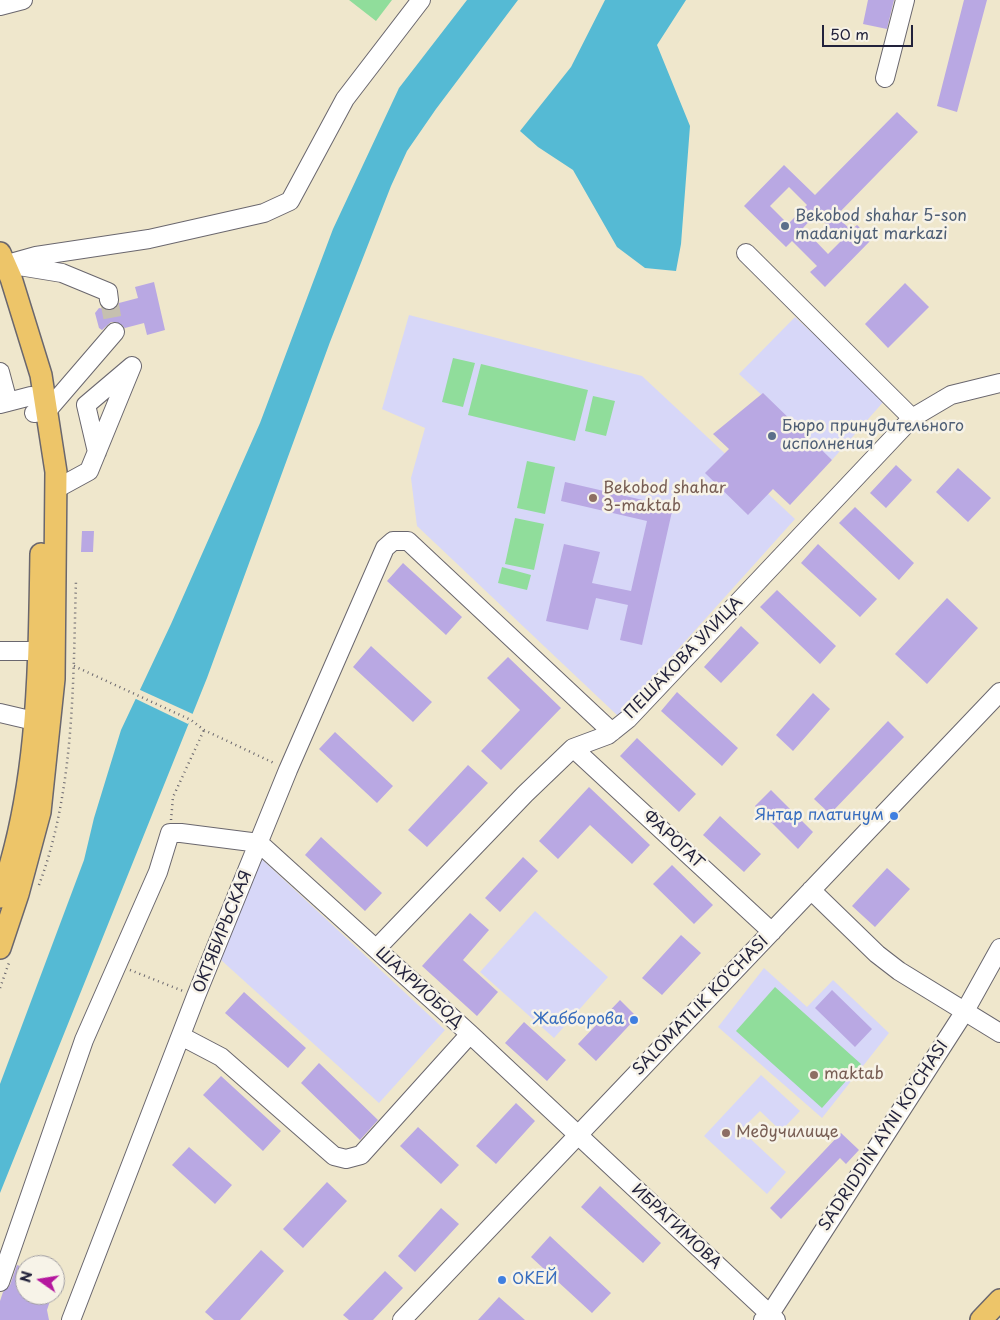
<!DOCTYPE html>
<html>
<head>
<meta charset="utf-8">
<style>
  body { margin:0 }
  #map { position:relative; width:1000px; height:1320px; overflow:hidden; background:#efe7cc; font-family:"Playpen Sans",sans-serif }
  canvas { display:block }
  .north { position:absolute; left:15px; top:1255px; width:50px; height:50px; box-sizing:border-box; background:#f7f3e8; border:1px solid #a29fa3; border-radius:50%; rotate:283deg; font-size:14px; font-weight:700; line-height:20px; text-align:center; color:#22223b }
  .north::after { content:''; display:block; margin:auto; width:18px; height:22px; background:#b5179e; clip-path:polygon(50% 0,100% 100%,50% 72%,0 100%) }
  .scale { position:absolute; left:822px; top:25px; width:91px; height:22px; box-sizing:border-box; border:2px solid #22223b; border-top:0; padding-left:6px; font-size:15px; line-height:18px; white-space:nowrap; color:#22223b; -webkit-text-stroke:4px #f7f3e8; paint-order:stroke }
</style>
</head>
<body>
<div id="map">
<canvas width="1000" height="1320"></canvas>
<div class="north">N</div>
<div class="scale">50 m</div>
</div>
<script>
const c = document.querySelector('canvas').getContext('2d');
c.lineJoin = 'round';
function paint(path, color) {
  c.fillStyle = color;
  c.fill(path, 'evenodd');
}
function strokePath(path, color, width, dash) {
  c.strokeStyle = color;
  c.lineWidth = width;
  c.lineCap = dash ? 'butt' : 'round';
  c.setLineDash(dash || []);
  c.stroke(path);
}
function write(font, color, halo, rows, align = 'center') {
  c.font = font + ' "Playpen Sans",sans-serif';
  c.lineWidth = 5;
  c.setLineDash([]);
  c.textBaseline = 'middle';
  c.strokeStyle = halo;
  c.fillStyle = color;
  for (const [text, x, y, turn = 0] of rows) {
    c.save();
    c.translate(x, y);
    c.rotate((+turn || 0) * Math.PI / 180);
    c.textAlign = isNaN(turn) ? turn : align;
    if (halo) c.strokeText(text, 0, 0);
    c.fillText(text, 0, 0);
    c.restore();
  }
}
paint(new Path2D(`
  M409,315L642,376L795,519L618,716L417,526L411,478L425,428L382,409Z
  M795,317L885,400L832,460L739,374Z
  M253,851L445,1030L379,1103L210,950Z
  M535,911L608,977L554,1038L480,972Z
  M764,968L807,1007L833,980L889,1033L822,1118L718,1027Z
  M761,1075L800,1111L781,1131L760,1111L741,1130L786,1172L767,1194L704,1136Z`), '#d7d7f8');
paint(new Path2D(`
  M349,0H392L376,21Z
  M453,358L475,363L463,407L442,402Z
  M481,364L588,390L575,441L468,415Z
  M593,396L615,401L606,436L585,431Z
  M527,461L555,467L545,514L517,508Z
  M515,518L544,524L534,570L505,564Z
  M502,567L531,575L527,590L498,583Z
  M775,987L861,1064L822,1108L736,1031Z`), '#90dd9b');
paint(new Path2D(`
  M467,0H518L436,109L407,151L391,186L330,342L207,678L0,1193V1084L84,860L94,818L121,730L171,624L260,423L333,229L399,88Z
  M605,0H686L657,45L690,126L681,244L676,271L645,268L617,247L573,170L538,147L520,131L571,67Z`), '#55bad4');
paint(new Path2D(`
  M138,689L195,715L188,724L134,698Z`), '#efe7cc');
paint(new Path2D(`
  M868,0H894L887,29L863,24Z
  M964,0H987L957,112L937,106Z
  M897,112L918,132L836,216L851,230L857,225L872,239L825,287L810,272L817,266L792,241L786,247L744,206L784,165L815,195ZM789,187L807,205L788,224L770,206ZM816,214L842,240L828,254L803,228Z
  M154,282L165,330L147,335L144,323L125,328L116,322H111L102,330L99,328L95,313L99,308L111,310L119,303L138,298L135,287Z
  M905,283L929,307L888,348L865,324Z
  M763,393L832,460L790,505L773,489L748,515L705,473L729,449L713,434Z
  M896,465L912,480L886,508L870,493Z
  M958,468L991,498L968,522L936,492Z
  M565,482L673,507L642,645L620,640L628,605L596,598L588,630L546,621L564,544L600,552L592,583L631,591L647,521L561,501Z
  M855,507L914,563L899,580L839,523Z
  M82,531H94L93,552H81Z
  M818,544L877,599L860,617L801,563Z
  M403,563L462,617L446,635L387,581Z
  M777,590L836,646L820,664L760,607Z
  M947,598L978,628L927,684L895,654Z
  M741,626L759,643L721,683L704,667Z
  M371,646L432,702L413,722L353,667Z
  M508,657L561,708L501,770L481,751L520,710L487,678Z
  M677,692L738,748L722,766L661,711Z
  M813,693L830,709L793,751L776,735Z
  M888,721L904,737L830,814L814,799Z
  M335,732L393,786L377,803L319,749Z
  M637,738L696,794L679,812L620,756Z
  M468,765L488,783L427,847L408,830Z
  M589,787L650,845L632,864L590,825L558,859L539,841Z
  M771,790L813,832L798,849L755,806Z
  M720,816L761,854L744,872L703,835Z
  M321,837L382,893L365,911L305,855Z
  M523,857L538,871L500,912L485,898Z
  M672,865L713,905L694,924L653,884Z
  M887,868L910,889L875,927L852,906Z
  M470,913L489,930L463,960L498,992L477,1016L422,966Z
  M681,935L701,953L662,995L642,978Z
  M832,990L872,1029L855,1047L815,1008Z
  M244,992L306,1048L288,1068L225,1013Z
  M620,1000L637,1017L596,1061L578,1044Z
  M524,1022L566,1060L547,1081L505,1043Z
  M319,1063L378,1120L360,1140L301,1083Z
  M221,1076L281,1131L263,1151L203,1095Z
  M516,1103L535,1121L496,1164L476,1146Z
  M418,1127L459,1165L441,1184L400,1146Z
  M841,1133L859,1150L846,1164L840,1158L781,1219L770,1208Z
  M189,1147L232,1185L215,1204L172,1165Z
  M327,1182L347,1201L303,1248L283,1229Z
  M600,1186L661,1243L643,1263L581,1207Z
  M441,1208L459,1224L415,1272L398,1256Z
  M550,1236L611,1293L592,1313L531,1257Z
  M261,1250L284,1271L240,1320H214L205,1312Z
  M17,1265L25,1268V1295H52L47,1310L49,1320H0V1301L3,1292L10,1285Z
  M385,1271L403,1288L373,1320H349L343,1315Z
  M499,1297L525,1320H478Z`), '#b9a8e3');
strokePath(new Path2D(`
  M109,300L115,332`), '#c6c0af', 18, [18, 9]);
const minor = new Path2D(`
  M0,6L23,0
  M885,78L905,0
  M746,253L912,418
  M13,265L62,273L108,292L109,300
  M0,266L36,256L149,239L264,213L290,201L345,99L421,0
  M0,372L8,402
  M0,404L31,396
  M34,413L47,411L115,332
  M56,489L89,471L132,366L86,405L97,452
  M0,651H51
  M0,713L47,724
  M573,748L772,932
  M811,890L877,954L899,971L1000,1033
  M376,949L525,794L573,748L608,735L628,719L912,418L951,395L1000,383
  M181,1036L221,1057L334,1156L346,1159L361,1155L470,1034
  M0,1282L84,1040L158,872L170,833H181L259,843L470,1034L776,1320
  M71,1320L196,996L288,770L385,548L393,541H408L612,732
  M402,1320L1000,692
  M763,1320L770,1314L965,1011L1000,948`);
const major = new Path2D(`
  M0,253L11,278L41,375L56,472L54,679L40,812L18,894L0,948
  M0,897C39,788 39,669 41,554
  M981,1320L1000,1300`);
strokePath(minor, '#6a676e', 20);
strokePath(major, '#6a676e', 24);
strokePath(new Path2D(`
  M74,666L191,720L204,730L276,764
  M171,820L173,797L204,730
  M39,885C75,789 73,681 76,580
  M130,970L183,991
  M0,988L10,960`), '#6a676e', 2.5, [1, 4]);
strokePath(minor, '#fff', 18);
strokePath(major, '#edc569', 21);
for (const [x, y, r, color] of [
  [785,226,5,"#5c6f8a"],
  [772,436,5,"#5c6f8a"],
  [593,498,5,"#8d6e63"],
  [894,816,5,"#3f7fe0"],
  [634,1020,5,"#3f7fe0"],
  [814,1075,5,"#8d6e63"],
  [726,1133,5,"#8d6e63"],
  [502,1280,5,"#3f7fe0"]
]) {
  const dot = new Path2D();
  dot.arc(x, y, r, 0, 2 * Math.PI);
  c.fillStyle = color;
  c.fill(dot);
  strokePath(dot, '#f7f3e8', 2);
}
write('16px', '#4e5e75', '#f7f3e8', [
  ["Bekobod shahar 5-son",795,217],
  ["madaniyat markazi",795,235],
  ["Бюро принудительного",782,427],
  ["исполнения",782,445]
], 'left');
write('16px', '#785e54', '#f7f3e8', [
  ["Bekobod shahar",603,489],
  ["3-maktab",603,507],
  ["maktab",824,1075],
  ["Медучилище",736,1133]
], 'left');
write('16px', '#22223b', '#f7f3e8', [
  ["ПЕШАКОВА УЛИЦА",684,658,-46],
  ["ФАРОГАТ",673,840,43],
  ["ОКТЯБИРЬСКАЯ",223,932,-68],
  ["ШАХРИОБОД",419,988,42],
  ["SALOMATLIK KO‘CHASI",701,1006,-46],
  ["SADRIDDIN AYNI KO'CHASI",884,1136,-57],
  ["ИБРАГИМОВА",676,1227,43]
]);
write('16px', '#366cbe', '#f7f3e8', [
  ["Янтар платинум",884,816],
  ["Жабборова",624,1020],
  ["ОКЕЙ",512,1280,"left"]
], 'right');
</script>
</body>
</html>
